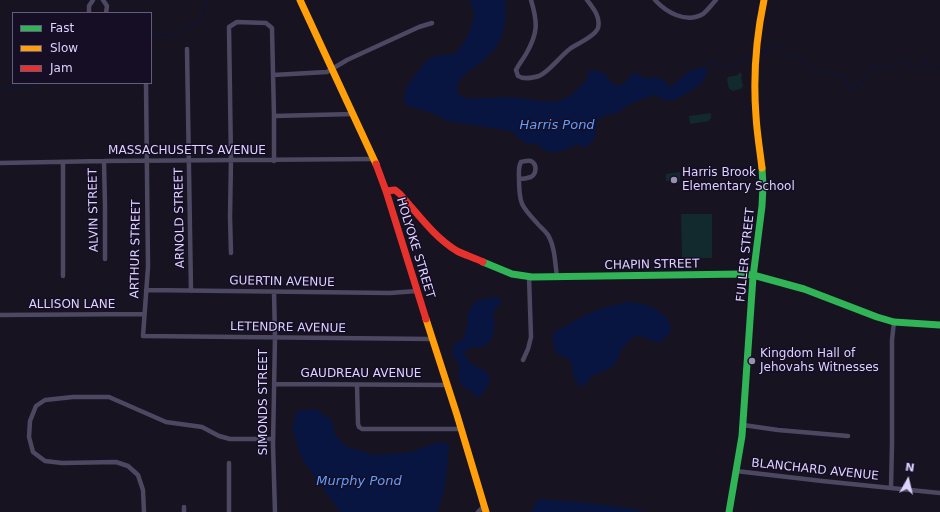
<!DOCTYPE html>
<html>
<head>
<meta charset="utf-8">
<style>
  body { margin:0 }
  #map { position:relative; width:940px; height:512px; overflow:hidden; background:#171320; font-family:"DejaVu Sans",sans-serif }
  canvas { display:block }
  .legend { position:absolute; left:12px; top:12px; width:140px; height:72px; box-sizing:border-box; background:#150e25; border:1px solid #655c7c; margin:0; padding:5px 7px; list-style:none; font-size:12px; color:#ded2ff }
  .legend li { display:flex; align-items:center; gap:8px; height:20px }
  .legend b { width:20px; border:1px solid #655c7c }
  .north { position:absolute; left:888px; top:460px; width:40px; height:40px; -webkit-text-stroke:3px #150e25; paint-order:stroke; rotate:8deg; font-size:11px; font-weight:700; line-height:16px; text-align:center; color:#ded2ff }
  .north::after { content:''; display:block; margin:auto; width:14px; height:18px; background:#ded2ff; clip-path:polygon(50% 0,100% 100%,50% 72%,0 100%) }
</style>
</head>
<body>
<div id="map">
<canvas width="940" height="512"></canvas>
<ul class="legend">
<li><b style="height:5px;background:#30b455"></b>Fast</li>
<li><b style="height:5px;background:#ff9f0a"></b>Slow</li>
<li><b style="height:5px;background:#e5322d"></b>Jam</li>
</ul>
<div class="north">N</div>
</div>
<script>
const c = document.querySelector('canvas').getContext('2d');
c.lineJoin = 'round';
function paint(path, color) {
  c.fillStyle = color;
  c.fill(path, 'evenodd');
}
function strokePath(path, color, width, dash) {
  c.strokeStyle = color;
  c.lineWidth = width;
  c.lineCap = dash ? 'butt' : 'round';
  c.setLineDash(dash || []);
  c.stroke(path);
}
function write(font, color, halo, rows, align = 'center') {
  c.font = font + ' "DejaVu Sans",sans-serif';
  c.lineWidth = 3;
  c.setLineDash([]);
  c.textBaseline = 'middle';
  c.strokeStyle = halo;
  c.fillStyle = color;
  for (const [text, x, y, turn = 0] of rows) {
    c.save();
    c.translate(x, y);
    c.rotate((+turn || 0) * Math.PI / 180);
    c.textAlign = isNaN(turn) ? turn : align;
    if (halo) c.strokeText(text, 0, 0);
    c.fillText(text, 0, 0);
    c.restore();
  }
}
paint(new Path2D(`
  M739,73H741L742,75L741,77L743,86L741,89L733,91L729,89L727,80L728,77L738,75Z
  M711,113V118L709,121L690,124L689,116Z
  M680,172V181L679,182L666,181V174Z
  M681,214H712V258H682Z`), '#12292d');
paint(new Path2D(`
  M469,0H504C507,5 506,12 505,18C505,28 501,41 495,49C490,55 485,60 479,64C472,69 458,77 457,88C457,91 458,94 460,96C468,100 479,98 488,98C500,97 514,97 527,99C537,100 547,103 558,101C570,98 578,88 587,80L588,71C595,69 603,71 608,78C609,79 610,82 612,83C615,86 620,86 624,83C627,81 630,77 633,73L640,74L641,76L644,79C654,77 664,76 669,87H671C682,77 690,68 705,67L707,69V74L701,84L684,95L672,101L661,99L656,94L628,105L618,113L606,115L602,117L597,121V124L595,137L594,140L585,148L582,147L578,144C563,151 550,158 537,144C531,144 525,144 521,140C517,137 515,134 511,131L447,121L440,116L407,105L405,104L404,98L407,86L427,60L435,56L453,54C463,49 475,23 474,12C473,8 471,4 469,0Z
  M495,297L500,298L501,301L493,313C495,324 496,339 485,346C480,348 473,348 468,348L464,354C466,358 469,362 472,364C481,370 494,371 488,385C486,390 482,394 478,398L476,397C474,393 472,393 469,390C457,384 459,375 459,363L454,358L452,354L453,350V344L463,340L467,327L468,313L475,301Z
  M627,302C634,303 641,303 649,306C668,314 682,331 657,343C649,339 643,336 634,336L621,350L615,365L604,371L593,375L586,384L580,387L573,376L572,364L564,356L556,353L553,342V333L583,316L602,308Z
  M315,409L332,420L335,435L347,447L375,455L411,452L438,442L449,444L445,487L438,512H340L302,459L292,428L297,411Z
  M538,499C575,502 611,504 647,512H531Z`), '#091541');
strokePath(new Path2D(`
  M151,34L174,36L201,21L207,0
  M761,56L774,43L788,54L800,57L818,73L843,75L849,88L859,87L873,66L890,67L899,60L920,69L925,60L939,69L940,68
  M705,67L711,62L727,67L750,55
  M0,90L43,83`), '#091541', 1);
strokePath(new Path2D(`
  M103,0L107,6L106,13
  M531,0C538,23 538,33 526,54C523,59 519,64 516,70L518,76C524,80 532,78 539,76C550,71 560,56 571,48C579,43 595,36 598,28C601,17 593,8 587,0
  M655,0C666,12 686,24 703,14C708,10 712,4 716,0
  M89,13V6L93,0
  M187,49L191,291
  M273,75L327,72L347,60L419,27L432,23
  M146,83L148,267L143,336L432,339
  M274,116L353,114
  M104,161L105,207V259
  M63,162V276
  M0,163L104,161L374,159
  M519,179C523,179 528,178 531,177C537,173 537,164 531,161C528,160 525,161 521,162C518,167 519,173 519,179C519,203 521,206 537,223C540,227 545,230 548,235C555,247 555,263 557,277
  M231,253L230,217L231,160L229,27L237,22L266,23L272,28L274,116V161
  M146,290L390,293L417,291
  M274,292L275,337L273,445L275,512
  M0,315L144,314
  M523,360L528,349L531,337L529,277
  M274,384L447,385
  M357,385L358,424L359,427L362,429H462
  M743,425L778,430L848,436
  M229,463V512
  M736,471L822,481L940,493
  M891,488L892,444V340L894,322
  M184,507V512
  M144,512L143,490L138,475L128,466L116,462L62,463L45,461L33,452L29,437L30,421L36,406L45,400L73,397H109L166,422L202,427L219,436L230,439H273
  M478,512L484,506`), '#4d4861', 4.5);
strokePath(new Path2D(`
  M483,262L512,274L532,277L741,274L753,275L804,289L877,317L894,322L940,325
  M729,512L742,436L753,277L762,206L763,186L762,168`), '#30b455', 7);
strokePath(new Path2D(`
  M300,0L376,164
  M762,168C760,151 757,134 756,116C753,77 756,38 764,0
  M426,319L457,415L486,512`), '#ff9f0a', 7);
strokePath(new Path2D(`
  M376,164L386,191L426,319
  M386,191L395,190L400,194C418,214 434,237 457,251C465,255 475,258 483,262`), '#e5322d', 7);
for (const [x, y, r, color] of [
  [674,180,4,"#988fb1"],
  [752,361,4,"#988fb1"]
]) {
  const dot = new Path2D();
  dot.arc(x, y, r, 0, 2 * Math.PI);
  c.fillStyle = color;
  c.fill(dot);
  strokePath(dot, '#150e25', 1.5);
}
write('12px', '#ded2ff', '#150e25', [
  ["MASSACHUSETTS AVENUE",187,151],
  ["ALVIN STREET",94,210,-91],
  ["ARNOLD STREET",180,218,-91],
  ["HOLYOKE STREET",415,248,73],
  ["ARTHUR STREET",136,249,-89],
  ["FULLER STREET",746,255,-84],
  ["CHAPIN STREET",652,265,-1],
  ["GUERTIN AVENUE",282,282,1],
  ["ALLISON LANE",72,305],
  ["LETENDRE AVENUE",288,328,1],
  ["GAUDREAU AVENUE",361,374],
  ["SIMONDS STREET",264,402,-90],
  ["BLANCHARD AVENUE",815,470,6]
]);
write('12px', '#ded2ff', '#150e25', [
  ["Harris Brook",682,173],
  ["Elementary School",682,187],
  ["Kingdom Hall of",760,354],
  ["Jehovahs Witnesses",760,368]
], 'left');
write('italic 13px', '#609eff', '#150e25', [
  ["Harris Pond",557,126],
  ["Murphy Pond",359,482]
]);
</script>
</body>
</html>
